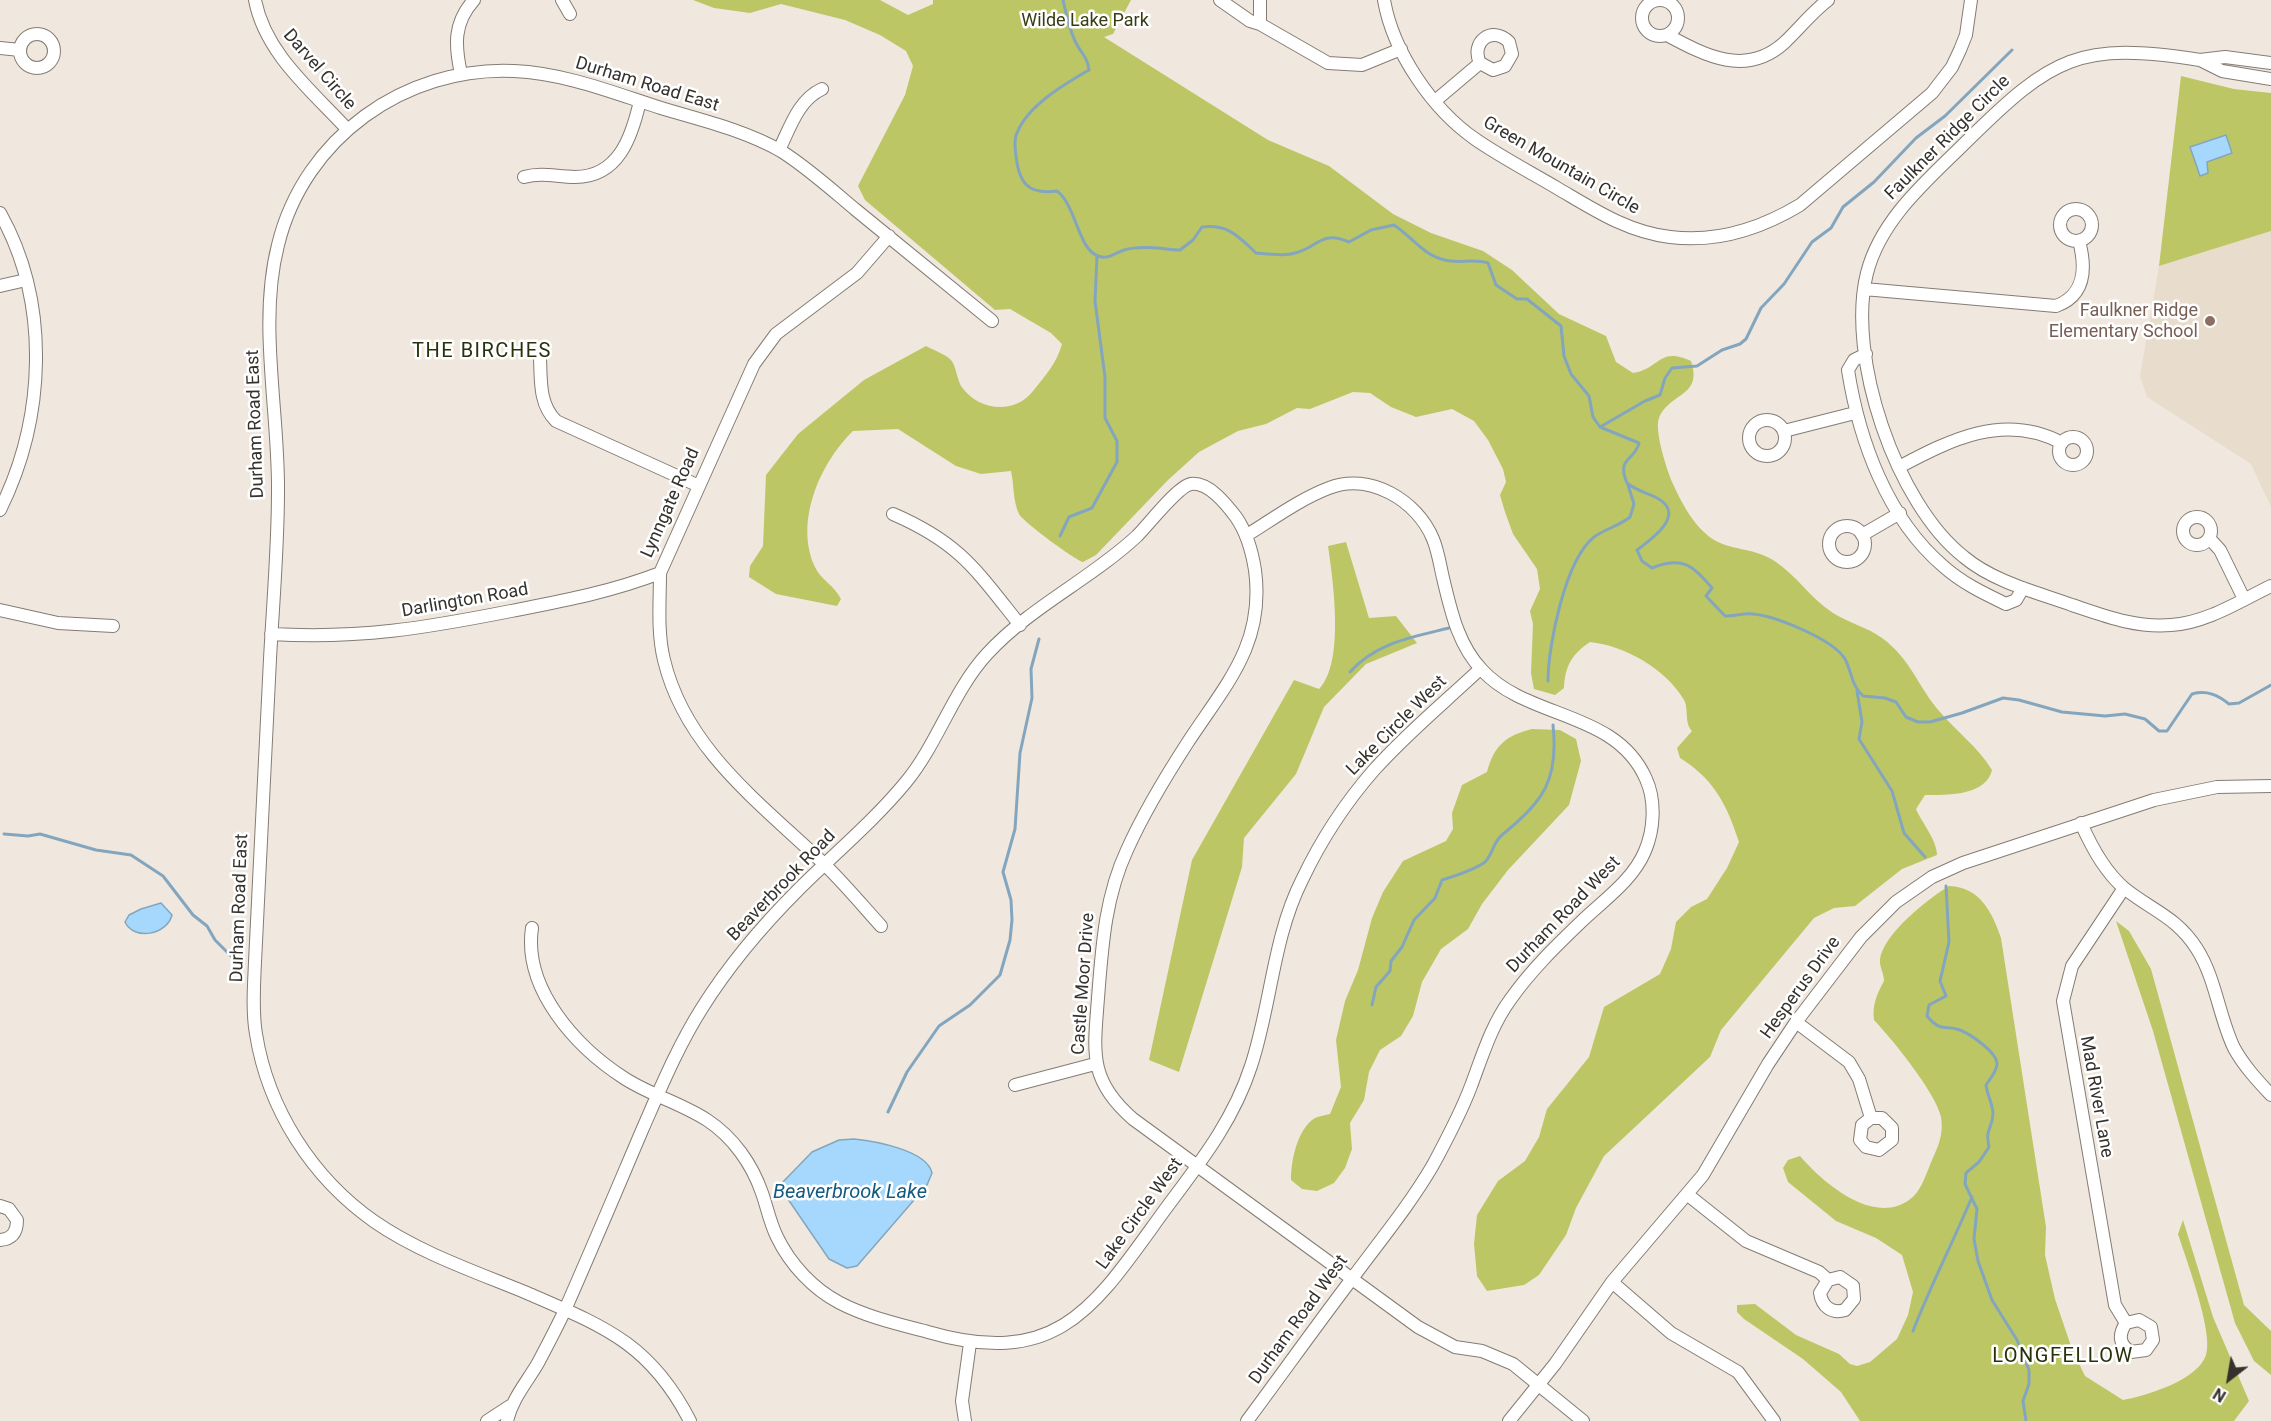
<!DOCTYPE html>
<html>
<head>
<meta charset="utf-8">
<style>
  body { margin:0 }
  #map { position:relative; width:2271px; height:1421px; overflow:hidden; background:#f0e8de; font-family:Roboto,sans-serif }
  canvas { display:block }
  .north { position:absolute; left:2199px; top:1349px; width:60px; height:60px; -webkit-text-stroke:4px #fff; paint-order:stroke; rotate:211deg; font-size:16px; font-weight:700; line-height:24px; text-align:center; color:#35322e }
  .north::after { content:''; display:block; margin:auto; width:21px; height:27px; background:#35322e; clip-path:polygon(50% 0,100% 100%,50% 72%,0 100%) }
</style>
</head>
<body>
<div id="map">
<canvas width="2271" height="1421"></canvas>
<div class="north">N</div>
</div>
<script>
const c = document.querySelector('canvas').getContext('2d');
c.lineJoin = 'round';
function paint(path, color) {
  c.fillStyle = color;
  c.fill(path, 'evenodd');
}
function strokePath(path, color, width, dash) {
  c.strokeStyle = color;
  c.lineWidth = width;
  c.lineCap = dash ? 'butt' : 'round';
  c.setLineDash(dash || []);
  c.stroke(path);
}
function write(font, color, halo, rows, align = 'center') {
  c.font = font + ' Roboto,sans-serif';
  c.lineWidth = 5;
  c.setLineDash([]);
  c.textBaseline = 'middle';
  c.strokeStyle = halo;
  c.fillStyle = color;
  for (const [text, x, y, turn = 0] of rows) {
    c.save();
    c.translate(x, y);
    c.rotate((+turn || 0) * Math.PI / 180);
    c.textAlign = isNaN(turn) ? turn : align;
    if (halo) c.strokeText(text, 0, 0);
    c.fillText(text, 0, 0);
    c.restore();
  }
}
paint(new Path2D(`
  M2271,231V507L2251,464L2147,397L2140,376L2159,266Z`), '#e8dccc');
paint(new Path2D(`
  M693,0H880L908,15L933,4V0H1131L1113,34L1104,37L1268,140L1329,166L1393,214L1431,233L1483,251L1512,270L1559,314L1606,336L1616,362L1633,373C1660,369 1659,346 1691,361C1703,397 1670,392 1659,418C1654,430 1667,471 1673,484C1682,504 1696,530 1716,541C1735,551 1756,548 1776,562C1797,576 1811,599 1833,613C1849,623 1867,627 1882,638C1911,659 1918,687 1940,712C1957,732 1978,747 1992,770C1986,796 1947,795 1925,795L1916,809C1922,823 1937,840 1937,855L1902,869L1855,906L1834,908L1814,918L1721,1030L1710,1057L1604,1156L1576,1208L1566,1235L1539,1275L1524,1285L1487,1291L1477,1276L1474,1244L1477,1215L1498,1181L1525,1161L1539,1137L1547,1109L1589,1057L1604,1007L1660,974L1671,949L1676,922L1691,907L1707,899L1727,868L1739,842C1727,805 1714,779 1680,758L1677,748L1692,731C1684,723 1689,709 1684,700C1665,668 1625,646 1590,642C1572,654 1565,666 1564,688L1555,695L1534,689L1531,673L1533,624L1530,611L1540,589L1537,569L1513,534L1505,512L1500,495L1506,482L1503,469L1488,440L1474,421L1452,409L1416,417L1391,407L1370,393L1353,392L1310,409L1297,408L1266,424L1238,431L1199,452L1168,480L1096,555L1083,562C1075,560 1022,521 1019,514C1013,502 1014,484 1011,471L981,474L956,466L898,429L853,431C820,463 794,522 815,567C820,579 835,586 841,599L837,606L776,594L749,577L750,566L763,546L766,475L798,434L864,380L926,346C933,350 945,354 951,360C956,366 957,379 961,386C978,411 1015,415 1033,391C1045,376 1057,363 1062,344L1051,333L1010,309L995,310L865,200L858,186L905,95L913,66L906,51L880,35L845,20L781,4L750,13L714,8Z
  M2181,76L2234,89L2271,93V231L2159,266Z
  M1346,542L1369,618L1396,616L1417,643L1366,664L1324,707L1296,774L1244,838L1242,867L1179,1072L1149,1060L1192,860L1294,680L1319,689C1345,663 1333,580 1328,546Z
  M1532,729L1560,730L1576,739L1581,761L1569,805L1508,870L1482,904L1468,929L1441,949L1422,982L1413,1016L1401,1036L1380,1050L1369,1072L1364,1100L1350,1123L1352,1149L1345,1168L1334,1183L1317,1191L1302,1189L1291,1180C1291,1161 1297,1129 1315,1118C1319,1116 1326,1115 1330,1114L1341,1087L1336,1040L1345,1001L1358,970L1372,918L1383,892L1403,861L1446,841L1453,829L1452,813L1462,785L1487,772C1494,745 1507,735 1532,729Z
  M1949,886C1980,887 1992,912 2001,938L2046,1227L2045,1255L2055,1299L2072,1349L2085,1376L2123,1400C2146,1396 2198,1380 2206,1355C2214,1333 2186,1259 2178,1234L2183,1220L2213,1317L2249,1401L2234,1421H1860L1841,1392L1803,1359L1744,1319L1737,1312V1305L1755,1304L1796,1335L1839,1354L1850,1364L1857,1366L1870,1362L1897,1339L1908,1315L1913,1292L1902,1255L1876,1238L1836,1221L1788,1182L1783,1168L1788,1160L1800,1156C1822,1182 1873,1226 1909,1200C1920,1193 1925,1177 1930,1165C1937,1148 1944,1137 1941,1117C1936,1093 1892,1039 1874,1020C1872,1005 1877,994 1884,981C1884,973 1879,966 1880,959C1884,933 1928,899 1949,886Z
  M2116,921L2129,931L2151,969L2244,1305L2271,1331V1375L2254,1361L2235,1323L2153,1031Z`), '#bdc664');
const water = new Path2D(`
  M2226,135L2232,153L2207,162L2208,173L2200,176L2190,147Z
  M161,903L172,915C167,935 134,941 125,922L129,915L141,909Z
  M854,1139C874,1141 927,1150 932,1173L927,1185L857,1266L847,1268L829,1259L779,1186L812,1152L839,1140Z`);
paint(water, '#a5d8fc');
strokePath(water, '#83a6be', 1.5);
strokePath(new Path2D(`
  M1063,0C1066,14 1069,28 1075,41C1081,54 1087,55 1089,70C1065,84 1028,105 1017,133C1014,139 1015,149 1016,156C1019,183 1028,195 1057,191C1076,205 1078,249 1098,256C1108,260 1115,253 1124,250C1142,245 1162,249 1180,250L1193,240L1202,227C1228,224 1238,236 1256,253C1267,254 1280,256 1291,254C1318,250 1318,229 1349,242L1371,230L1394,225C1412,237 1423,255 1445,260C1459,264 1473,258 1488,263L1496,285L1517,299H1527L1561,326L1564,356L1571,374L1589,396L1593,417L1600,427L1639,443C1635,461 1616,457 1627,483C1635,490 1647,493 1657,498C1687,514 1652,539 1637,550L1642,561L1652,568C1682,556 1693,565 1712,588L1706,596L1725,616C1734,616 1744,613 1753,614C1775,616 1833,639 1845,659C1852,672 1851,685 1863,696L1885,698L1896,702L1906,717L1918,722H1930L1962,713L2003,698L2019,700L2062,712L2105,716L2125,714L2145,719L2159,731H2167L2192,694C2207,690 2218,695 2229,704L2239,703L2271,685
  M1600,427L1645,401L1660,395L1665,378L1672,368L1697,366L1722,350L1740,344L1746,339L1761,308L1784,284L1812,242L1831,228L1843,207L1874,182L1916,138L1945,116L2012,50
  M1060,536L1069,517L1092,508L1117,462V441L1105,418V377L1095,301L1097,256
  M1350,672C1376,643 1412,637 1449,628
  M1548,681C1548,646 1565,560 1594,537C1605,529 1619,526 1630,517L1634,504L1628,485
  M1857,691L1862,722L1859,739L1892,791L1904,833L1925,857
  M4,834L28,836L40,834L96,850L131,855L163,876L193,915L207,926L215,940L241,966
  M1946,886L1949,942L1940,981L1946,996L1929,1005L1927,1016C1942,1034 1946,1024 1960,1030C1970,1034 1997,1052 1997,1064C1997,1071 1990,1079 1986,1085C1987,1095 1993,1104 1993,1114C1992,1130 1985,1128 1989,1147L1979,1162L1966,1173L1965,1184L1977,1209L1974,1239L1978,1261L1992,1300L2017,1340L2029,1370V1384L2023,1401L2026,1421
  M1372,1005L1376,987L1390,971L1391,961L1402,947L1414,920L1435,898L1442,880C1455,876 1474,870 1485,862C1493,854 1493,842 1502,835C1543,801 1559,781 1553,725
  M888,1112L907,1072L939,1026L970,1005L1000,975L1010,940L1012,920L1011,900L1003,872L1015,829L1020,753L1032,698L1031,669L1039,639
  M1913,1331C1931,1285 1953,1242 1972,1197`), '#83a6be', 3);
const minor = new Path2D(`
  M1642 18a18 18 0 1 1 36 0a18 18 0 1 1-36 0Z
  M255,0C265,53 311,90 347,129
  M562,0L570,14
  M1220,0L1250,21L1260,24L1328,63L1362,65L1401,49
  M1260,0V24
  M1384,0C1393,52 1432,109 1475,139C1501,157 1530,172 1557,188C1593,209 1627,232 1670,237C1717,243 1760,229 1800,205L1932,93L1952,67L1960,50L1966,35L1971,0
  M20 51a17 17 0 1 1 34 0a17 17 0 1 1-34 0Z
  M1667,35C1706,56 1746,77 1784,43C1799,29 1811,13 1828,0
  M0,48L20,50
  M2200,60C2079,41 2052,57 1967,141C1929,179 1881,218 1867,273C1846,356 1896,504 1964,557C1994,582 2036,592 2072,605C2105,616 2136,628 2171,625C2206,623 2240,601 2271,586
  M2271,63L2225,57L2200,60L2222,71L2271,79
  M461,74C455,46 453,23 474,0
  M1435,101L1480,63C1470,42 1492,25 1509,42L1512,54L1505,66L1493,70L1480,63
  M779,150C790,128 798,100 822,89
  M524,177C543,172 556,177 575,177C619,177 632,136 640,101
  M2060 225a16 16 0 1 1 32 0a16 16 0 1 1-32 0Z
  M0,213C51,304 45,419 0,510
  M0,286L26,280
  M1864,289L2056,306C2086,295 2086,267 2079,241
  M1866,354L1854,360L1848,370C1859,440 1887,518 1943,566C1962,583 1983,593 2006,604L2016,600L2023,588
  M540,358C541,381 539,404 556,421L699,486
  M1749 438a18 18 0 1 1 36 0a18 18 0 1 1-36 0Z
  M1784,431L1855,413
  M2059 451a14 14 0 1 1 28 0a14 14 0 1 1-28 0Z
  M1899,467C1950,440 2004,412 2062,443
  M893,514C960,543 976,570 1020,625
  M2183 531a14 14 0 1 1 28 0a14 14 0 1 1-28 0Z
  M1829 544a18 18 0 1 1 36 0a18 18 0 1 1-36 0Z
  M1247,535C1273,519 1300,499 1329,488C1369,472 1417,500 1433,539C1438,551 1440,565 1443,578C1451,611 1458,645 1482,670C1528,720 1616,710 1646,779C1656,801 1654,830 1645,851C1633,880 1604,900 1582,921C1556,946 1531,970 1510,1000C1491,1026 1482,1057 1471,1086C1461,1113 1447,1139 1433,1165C1409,1206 1379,1242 1351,1280C1316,1326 1282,1374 1247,1421
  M1862,535L1900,513
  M2209,538L2220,550L2244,599
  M0,610L58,623L113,626
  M271,634C360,639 425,628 511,611C562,601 611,592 660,573
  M2081,823C2091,846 2104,871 2124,888C2151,910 2177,917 2197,949C2216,979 2219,1017 2234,1048C2244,1066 2257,1080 2271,1095
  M2124,888L2072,966L2063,1001L2115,1305L2126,1323C2118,1335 2119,1345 2131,1352L2146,1350L2153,1340L2151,1327L2139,1320L2126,1323
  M881,926C862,905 843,882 822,862C759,802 685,748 664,660C657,632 660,601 660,573L754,364L776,334L857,273L889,236
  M532,928C523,989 576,1047 624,1078C650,1095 681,1103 707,1120C733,1137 752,1164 762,1193C767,1207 770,1223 777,1237C790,1264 813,1289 840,1303C867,1317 898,1324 928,1332C1059,1370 1095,1306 1164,1211C1198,1165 1233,1122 1251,1066C1271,1006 1273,937 1302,880C1320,842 1346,802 1374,770C1406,734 1445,702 1480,669
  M1796,1022L1849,1062L1859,1079L1871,1118L1862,1125L1860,1140L1866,1147L1879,1150L1892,1140V1128L1882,1118H1871
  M1015,1085L1095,1064
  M1688,1195L1746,1241L1819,1272L1828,1280L1820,1293C1822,1307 1832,1314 1845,1310L1854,1299L1853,1286L1840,1277L1828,1280
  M0,1206L9,1209L17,1220C17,1232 12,1239 0,1240
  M1612,1282L1671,1333L1738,1372L1774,1421
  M487,1421L510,1406
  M507,1421C512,1399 527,1382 538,1363C547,1346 556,1329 564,1312C591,1251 617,1189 643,1128C661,1087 678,1046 702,1008C729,965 763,925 798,890C834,854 873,822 906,782C938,743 953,691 987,654C1030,607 1091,579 1137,536C1149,524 1178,486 1191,484C1209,482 1226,504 1236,517C1247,533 1252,551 1255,570C1265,644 1226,684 1188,742C1166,776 1144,812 1127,850C1105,897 1102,947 1098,998C1094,1052 1088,1080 1133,1119L1418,1327L1455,1347L1482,1351L1513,1364L1583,1421
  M690,1421C650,1343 603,1326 527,1293C476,1272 420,1253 375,1222C312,1178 268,1109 256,1034C252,1011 254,985 255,962C260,861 265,760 270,659C273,603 278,547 278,492C279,412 258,323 278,245C304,138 405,66 514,71C564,73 614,93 661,108C701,120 744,130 781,151C808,168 832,190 856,210C902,247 947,284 992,321
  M965,1421L962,1401L970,1343
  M1509,1421L1555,1364L1612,1282L1703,1175L1768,1064L1796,1022L1861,937L1896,902L1932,877L1963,863L2154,800L2217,787L2271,786`);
strokePath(minor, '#847c74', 14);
strokePath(minor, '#fff', 12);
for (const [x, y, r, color] of [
  [2210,321,6,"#8d6e63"]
]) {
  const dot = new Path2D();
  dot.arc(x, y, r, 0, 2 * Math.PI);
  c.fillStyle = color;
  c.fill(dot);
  strokePath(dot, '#fff', 2);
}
write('18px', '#393c13', '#fff', [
  ["Wilde Lake Park",1085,21]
]);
write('18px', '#35322e', '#fff', [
  ["Darvel Circle",319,70,49],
  ["Durham Road East",647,85,17],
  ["Faulkner Ridge Circle",1948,138,-45],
  ["Green Mountain Circle",1561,166,30],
  ["Durham Road East",256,424,-92],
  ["Lynngate Road",671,503,-66],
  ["Darlington Road",465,601,-10],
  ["Lake Circle West",1397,726,-45],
  ["Beaverbrook Road",782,886,-46],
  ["Durham Road East",240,908,-88],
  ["Durham Road West",1564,915,-46],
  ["Castle Moor Drive",1084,984,-86],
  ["Hesperus Drive",1801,988,-54],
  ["Mad River Lane",2096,1097,80],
  ["Lake Circle West",1140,1214,-54],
  ["Durham Road West",1299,1320,-54]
]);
write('18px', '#785e54', '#fff', [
  ["Faulkner Ridge",2198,311],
  ["Elementary School",2198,332]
], 'right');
c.letterSpacing = '1.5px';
write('20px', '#27320c', '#fff', [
  ["THE BIRCHES",482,352],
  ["LONGFELLOW",2063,1357]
]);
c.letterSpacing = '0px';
write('italic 20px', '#155a81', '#fff', [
  ["Beaverbrook Lake",850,1193]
]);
</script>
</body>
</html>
